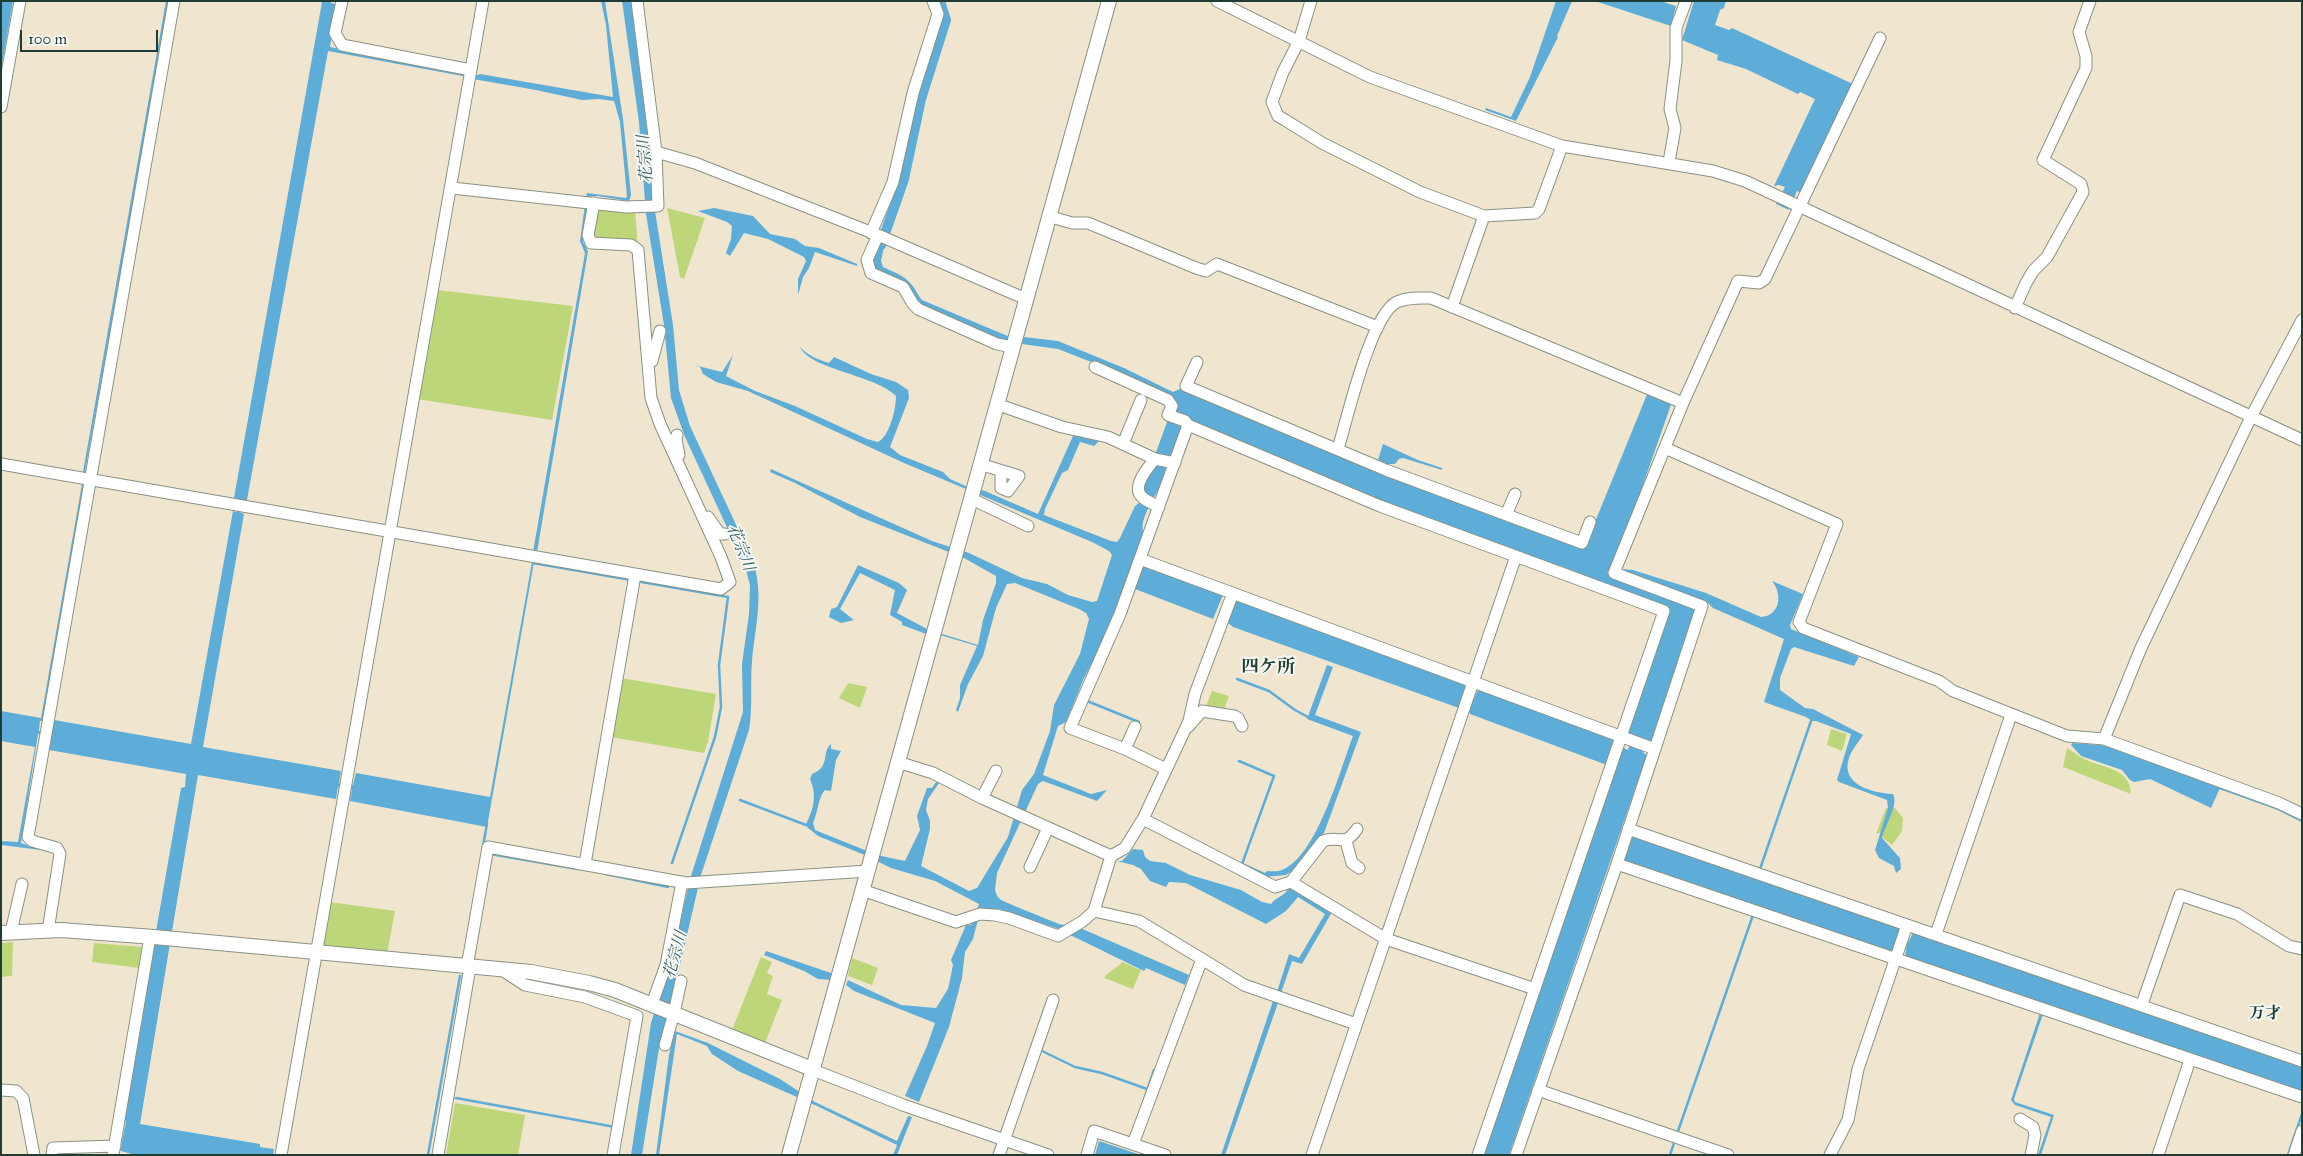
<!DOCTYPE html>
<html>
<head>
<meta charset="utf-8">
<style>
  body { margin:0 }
  #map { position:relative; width:2303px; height:1156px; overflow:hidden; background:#f0e6cf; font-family:"IM FELL Great Primer",serif }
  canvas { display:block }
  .frame { position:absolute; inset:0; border:2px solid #1f3d34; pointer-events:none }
  .scale { position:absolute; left:20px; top:30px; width:138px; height:22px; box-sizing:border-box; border:2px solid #1f3d34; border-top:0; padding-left:6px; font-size:15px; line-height:18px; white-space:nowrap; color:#1f3d34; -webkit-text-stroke:4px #f6f6f2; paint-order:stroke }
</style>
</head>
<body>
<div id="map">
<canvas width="2303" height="1156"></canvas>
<div class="frame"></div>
<div class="scale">100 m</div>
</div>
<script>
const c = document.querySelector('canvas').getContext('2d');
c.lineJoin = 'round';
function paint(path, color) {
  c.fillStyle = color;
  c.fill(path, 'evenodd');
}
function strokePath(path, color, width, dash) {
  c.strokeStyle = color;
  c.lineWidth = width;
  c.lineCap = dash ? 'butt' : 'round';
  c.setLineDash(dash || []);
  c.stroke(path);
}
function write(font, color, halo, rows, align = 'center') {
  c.font = font + ' "IM FELL Great Primer","Noto Serif JP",serif';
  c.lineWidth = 4;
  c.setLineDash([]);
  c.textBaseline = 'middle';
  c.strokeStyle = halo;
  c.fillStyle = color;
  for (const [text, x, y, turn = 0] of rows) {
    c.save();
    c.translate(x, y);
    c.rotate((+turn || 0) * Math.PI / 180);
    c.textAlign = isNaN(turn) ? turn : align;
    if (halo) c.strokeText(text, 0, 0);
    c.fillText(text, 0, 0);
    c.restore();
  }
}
paint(new Path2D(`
  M597,207L635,211L638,248L593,240L590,234Z
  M667,208L705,218L684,279L680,277Z
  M437,290L573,306L552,420L417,399Z
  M621,678L716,694L708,742L704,753L611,737Z
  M848,683L867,687L860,708L839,698Z
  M1212,691L1229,696L1223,712L1205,709Z
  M1831,729L1847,734L1842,751L1827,745Z
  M2067,748C2072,751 2078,756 2084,759C2102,768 2130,767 2131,794L2063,767Z
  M1886,808H1895L1903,818L1902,831L1892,845L1883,838L1881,832L1876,834Z
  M330,902L395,911L387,954L322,947Z
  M13,942L12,976L1,977V943Z
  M94,943L143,947L139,968L92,962Z
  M761,957L772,962L767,973L773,976L767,994L782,1000L765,1043L732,1030Z
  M852,958L878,968L872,985L848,976Z
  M1122,962L1141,970L1133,989L1104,978C1109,971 1116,969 1122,962Z
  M455,1103L525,1115L518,1155H446Z`), '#bed67a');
paint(new Path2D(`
  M1,1H13L1,70Z
  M166,1H169L85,472H83Z
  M327,1L337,5L330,47L469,74L468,77L328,51L247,500H243L240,512L244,514L203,747L341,771L339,783L353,785L356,773L490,797L532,562H534L487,827L350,801L352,789L338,787L336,799L198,775L140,1124L260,1144V1147L274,1149L273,1155H135L121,1151L118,1147H121L126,1121H123L181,788L185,787L186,774L49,750L51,737L38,734L21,843L41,850L1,845V841L18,842L35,747L1,741V711L41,718L82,484H84L42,721H40L39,731L52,733L54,720L191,744L233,511L237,512L239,499L234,498L322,2Z
  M601,1H605L623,119L631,195L629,201L598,196L586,197L587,193L626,198L627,196L620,122L614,101L599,99L582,100L536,90L473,79L475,76L480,74L613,97L606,25Z
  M622,1H631L644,79L655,211L673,325L679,390L690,426L752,559C765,594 755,626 752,661C750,685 753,707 749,730L701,875L666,1025L660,1042L642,1155H631L651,1023L675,946L690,879L743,712L742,664L749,614L750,585L745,566L685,437L671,398L664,325L646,214L639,122Z
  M1556,1H1572L1557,36L1558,37L1516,121L1485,110L1486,108L1511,117L1530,77Z
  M1595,1H1660L1676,6L1671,26Z
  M1694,1H1726L1724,8L1720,10L1715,25L1729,30L1732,28L1853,84L1806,195L1797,191L1789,210L1776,204L1785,187L1779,185L1774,186L1815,99L1800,92L1798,94L1746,69L1717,60L1718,55L1682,40Z
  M585,205H588L583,236V242L588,251L537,552H533L585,253L580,241Z
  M714,208L753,216L770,234L795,239L805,246L819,248L857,264V266L815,252L809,268L803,277L798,295V279L806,261L804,257L768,239L744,233L730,256L726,253L731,239L732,226L727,222L698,211Z
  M880,240L885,242L881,261L883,267C893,272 904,275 911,284C916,289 917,294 922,300L1010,337L1009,344L919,306L873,271L872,253Z
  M1024,337L1058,341L1124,368L1173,392L1182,388L1584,549L1648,392L1672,402L1621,547L1607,573L1696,606L1698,611L1688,630L1656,728L1653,742L1647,741L1643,752L1648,757L1644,769H1642L1509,1155H1481L1544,980L1622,747L1628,750L1632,736L1627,732L1632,721L1666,623L1665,622L1668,609L1561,566L1557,568L1402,509L1196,422L1175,416L1174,405L1104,367L1058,349L1022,344Z
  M800,347C807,355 819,360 829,363L834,357L871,374L896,382L908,390L909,398L890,447L900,455L943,472L950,479L968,487L985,491L1038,514L1073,436L1075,434L1100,440L1094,446L1080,442L1068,470L1062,473L1045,509L1044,515L1111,541L1117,542L1120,538L1135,506L1142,501L1141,494L1167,422L1177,421L1176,424L1181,427L1171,455L1166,458C1172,483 1135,513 1144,535L1105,639L1084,678L1066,722L1058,726L1043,775L1091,794L1107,790L1097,801L1043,781L1038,784L997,873L995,890L997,896L1001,900L1017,907L1059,924L1080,928L1189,975L1185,985L1146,968L1144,971L1056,928L999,909H985L980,912L973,939L965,952L962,978L949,1027L919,1102L905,1096L927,1046L935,1023L854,991L846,985L848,980L901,1005L936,1008L948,989L953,965L951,960L966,925H971L979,904L935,881L891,868L867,856L818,836L807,827L806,824C814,808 817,795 810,779L812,774C831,767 821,752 831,744V749L841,751L836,760L831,791L825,790C818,797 818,813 813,823L815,830L877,855L905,861L920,830L917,816L927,788H932L936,782L939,783L928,799L926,810L930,821V829L921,866L969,891L977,888L1008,837L1022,790L1034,774L1050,731L1054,705L1080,654L1089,619L1086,613L1079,609L1015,583L1007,584L996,608L983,656L968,684L958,712L956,710L960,698V685L977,646L930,632L926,634L902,625V622L890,615L895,590L860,573L840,609L854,620L841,623L829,617L831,609L837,607L858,565L899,583L907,590L897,613L929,630L978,645L983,620L996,583V576L964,558L860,517L795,483L770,472L771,469L932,541L969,553L1022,578L1047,584L1068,595L1092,602L1097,601L1112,555L1109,551L1092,542L904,463L748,391L716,382L703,374L700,367L694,365L722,372L733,355L726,376L755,391L795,406L867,439L878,442C890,436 896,408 896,396C878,376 809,369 800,347Z
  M1383,444L1418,460L1442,468V470L1403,458L1399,459L1395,464H1387L1384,467V463L1378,460Z
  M1145,565L1223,595L1213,619L1135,589L1142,567Z
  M1623,569L1633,570L1706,593L1761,617C1780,616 1783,594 1772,581L1803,594L1790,625L1791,629L1859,657L1854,666L1794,647L1791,649L1780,678V690L1805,708L1813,709L1863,735C1858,743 1852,749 1849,758C1840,785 1873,793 1893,794C1899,805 1885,825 1882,838L1900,858L1901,869L1896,873L1894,866L1879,858L1875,850L1888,808L1887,800L1839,782L1837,780L1851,734L1816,721H1812L1806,717L1764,702L1784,639L1713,608L1707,602L1627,573Z
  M1237,600L1464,685L1466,687L1459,708L1233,627L1227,622Z
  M1327,665L1333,667L1315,715L1361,732L1324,833L1295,869L1286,875L1266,877L1264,874L1267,871C1272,871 1278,872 1282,870C1317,856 1340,770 1353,736L1307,719Z
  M1481,689L1614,740L1607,765L1470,714L1469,710L1478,690Z
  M2073,743L2111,746L2220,788L2211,808L2150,779L2134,782L2130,780L2122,770L2081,756L2071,745Z
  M1632,834L1890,924L1900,929V932L1893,950L1890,951L1623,862Z
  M1133,849L1143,850L1145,857L1150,861L1166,863L1190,875L1241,890L1262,902L1271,904C1276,897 1282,897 1287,891L1286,889L1290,886L1300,894L1332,912L1302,964L1292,961L1281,993L1277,992L1289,954L1299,958L1325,914L1298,897L1286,911L1266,924L1186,883L1169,882L1166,887L1150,881L1141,869L1133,865L1117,861H1122Z
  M1913,933L2302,1066V1093L1905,957L1907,944Z
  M766,951L831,973L833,976L832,980L818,979L804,971L764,955Z
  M1273,1001L1278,1003L1225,1155H1221Z
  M2040,1013L2043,1014L2014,1099L2015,1102L2054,1115L2041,1155H2038L2051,1117L2015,1105L2011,1100Z
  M675,1031L708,1043L780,1079L815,1102L897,1141L908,1116L912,1117L897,1155H893L897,1145L815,1105L738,1071L712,1054L707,1046L677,1034L659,1155H656L669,1055Z
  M1099,1141L1141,1155H1095Z`), '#5eadd8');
strokePath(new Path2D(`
  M533,563L631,580
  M636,581L728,597L719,665L721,707L715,737L672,863
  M1237,679L1269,691L1295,710L1308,717
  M1087,701L1139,722
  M1239,761L1274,776L1242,864
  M2220,788L2276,808L2302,821
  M740,800L806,825
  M483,846L487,824
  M490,854L578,869
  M1242,864L1264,874
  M1760,869L1811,721
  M606,874L668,887
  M1040,1050L1075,1067L1102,1073L1147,1089
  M456,1098L615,1127
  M1144,1100L1154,1070
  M1677,1134L1753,915
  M428,1155L460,976
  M1670,1155L1675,1140
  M2288,1155L2302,1114`), '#5eadd8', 2.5);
strokePath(new Path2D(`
  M881,245L904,179L921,99L946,20L940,1`), '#5eadd8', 10);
const minor = new Path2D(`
  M342,1L335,33L342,45L471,70
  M1217,1L1370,77L1562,146L1713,171L1745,181L2302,440
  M1311,1L1299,41L1283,72L1272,102L1278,116L1285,120L1322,143L1420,192L1484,216L1535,213L1539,209L1562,146
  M1,107L20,1
  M656,152L695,163L878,235L1026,299
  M1669,162L1675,128L1670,109L1676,61V28L1686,1
  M452,188L626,207L658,206L656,152L637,1
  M1048,216L1072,223H1088L1196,268L1206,271L1217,264L1378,327
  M871,233L893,182L913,93L938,14L933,1
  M878,235L867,260L871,273L903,287L913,304L918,309L997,344L1012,347
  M1452,307L1484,216
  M2015,308L2025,285L2033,271L2047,257L2083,192L2081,184L2043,160L2086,68V56L2079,32L2090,1
  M652,361L660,331
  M1197,362L1186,386L1386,470L1582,543L1590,522
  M1095,367L1168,400L1172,406L1168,415L1185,421L1188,425L1380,506L1664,611L1478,1155
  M1002,406L1062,427L1108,437L1155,459L1175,463
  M677,435L676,439L679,455
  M1123,444L1141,400
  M1665,448L1837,524L1799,622L1803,628L1939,681L1953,691L2067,736L2104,739L2279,803L2302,814
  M1338,449C1347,419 1371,314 1397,302C1408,297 1420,298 1431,298L1683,403
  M1155,459C1149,466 1131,487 1142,497C1146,501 1154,504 1159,507
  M1,464L721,589L730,582L721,557L660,424L651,398L638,250L631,245L591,243L588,235L594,203
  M981,465L986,466L1019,476L1008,491L1001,488V471
  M976,501L1028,526
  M1506,515L1515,494
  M708,517L720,534H725
  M1140,559L1655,749
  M1188,727L1202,711L1234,716L1238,718L1242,726
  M2104,739L2141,648L2251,417L2302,320
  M1125,749L1135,727
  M896,767L904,764L933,773L982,798L1111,856
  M1166,769L1125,749L1070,728L1120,614L1188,425
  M982,798L996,771
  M1143,819L1189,721L1195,694L1233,593
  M1628,829L2302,1061
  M1346,841L1352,863L1359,868
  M585,864L635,575
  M1617,864L2302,1097
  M1030,867L1048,828
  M1291,882L1386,939L1535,989
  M862,890L956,922L980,914L995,915L1009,918L1058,936L1083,921L1094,911L1111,856L1125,848L1143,819L1275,887L1291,882L1323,841C1340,835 1344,848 1357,829
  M1094,911L1139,921L1202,959
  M48,931L60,854L57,848L32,841L28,837L174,1
  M11,932L22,884
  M1936,934L2011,715
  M467,967L488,847L686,883L868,871
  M502,970L525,985L585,997L637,1016L613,1155
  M652,1004L666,965L682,882
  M2142,1004L2180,895L2237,914L2289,946L2302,949
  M674,1013L681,981
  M665,1045L672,1020
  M818,1072L903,1105L1048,1155
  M1,1090L16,1091L23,1098L34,1155
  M1538,1090L1728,1155
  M2020,1119L2033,1127L2035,1135L2031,1155
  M1133,1144L1202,959L1244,985L1356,1024
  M52,1155L53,1148L115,1146
  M113,1155L150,937
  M281,1155L483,1
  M438,1155L470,967
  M999,1155L1053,1000
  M1087,1155L1094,1131L1165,1155
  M1312,1155L1516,556
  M1516,1155L1617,864L1702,606L1614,573L1683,403L1738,281L1759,283L1765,279L1880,38
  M1830,1155L1848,1120L1858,1069L1907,925
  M2158,1155L2190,1060
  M2294,1155L2302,1131`);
const tertiary = new Path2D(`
  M1,933L61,930L154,937L531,972L589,983L615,990L812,1069
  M789,1155L1109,1`);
strokePath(minor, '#889282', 13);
strokePath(tertiary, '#889282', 16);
strokePath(minor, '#fff', 11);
strokePath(tertiary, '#fff', 14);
write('italic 16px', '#325f65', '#f6f6f2', [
  ["花宗川",646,159,-95],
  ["花宗川",740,548,68],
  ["花宗川",676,955,-75]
]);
write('bold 16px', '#1f3d34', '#f6f6f2', [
  ["万才",2265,1014]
]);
write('bold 18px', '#1f3d34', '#f6f6f2', [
  ["四ケ所",1268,668]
]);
</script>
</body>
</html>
